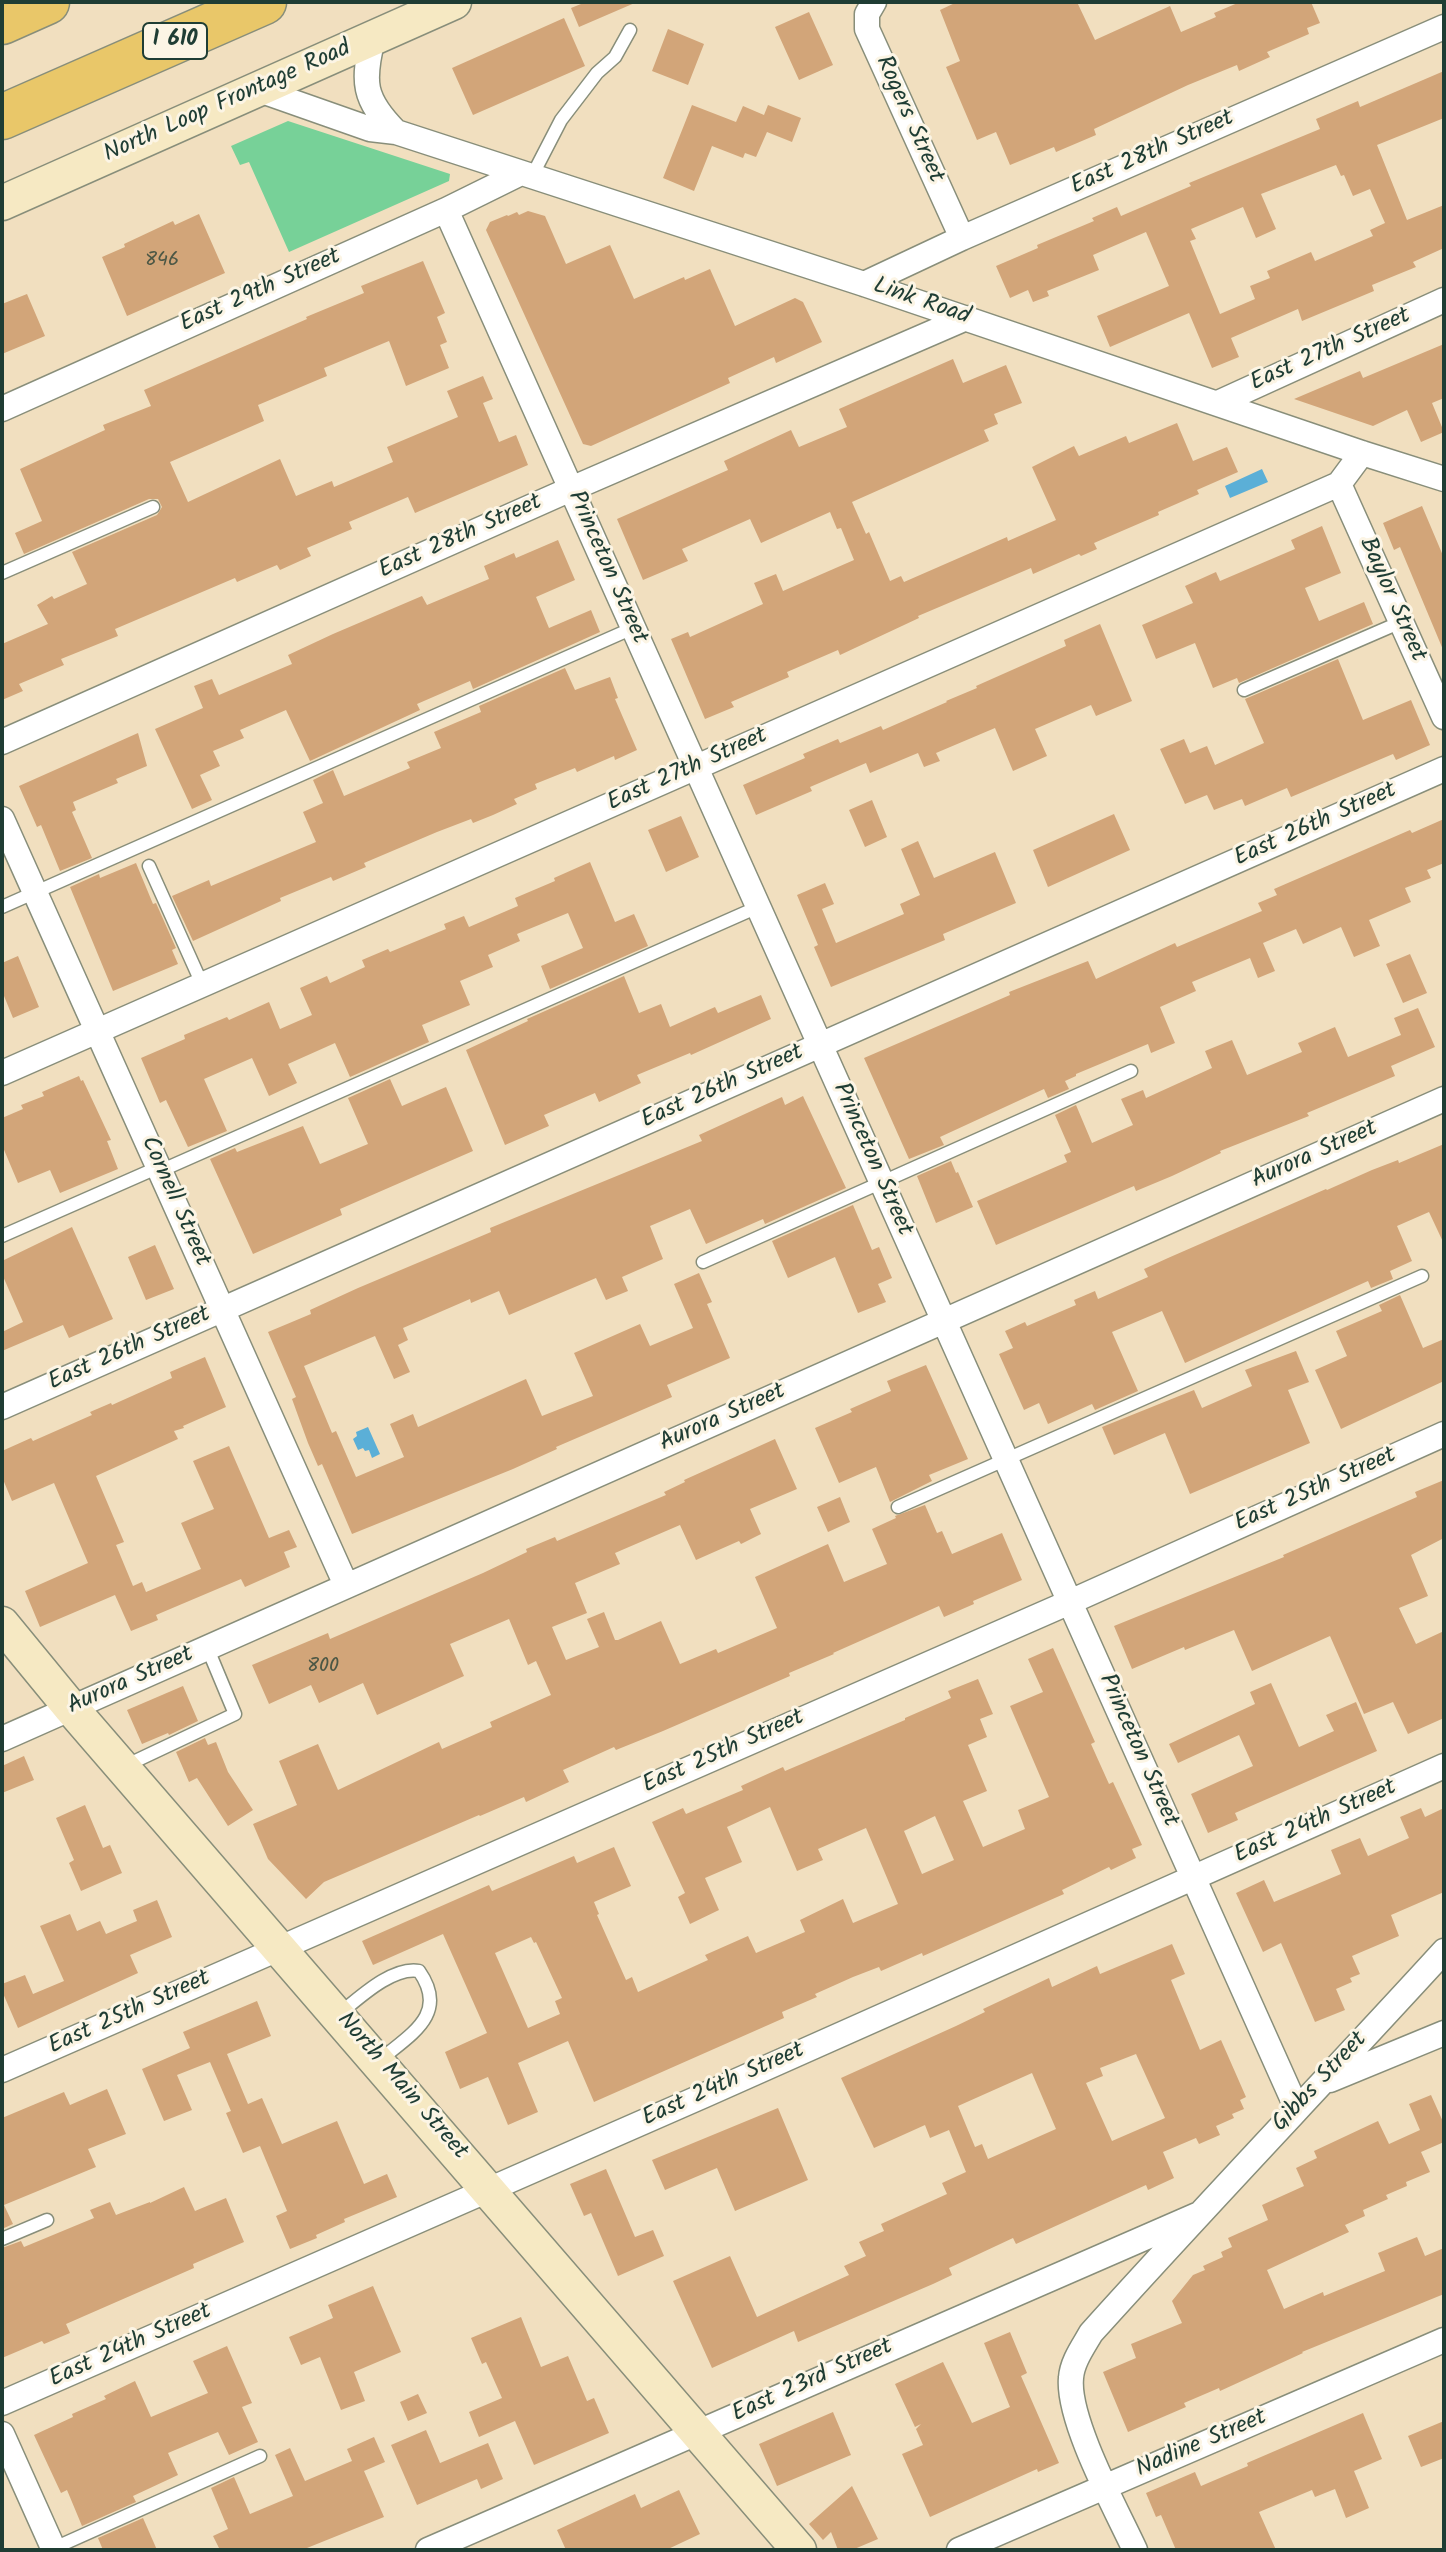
<!DOCTYPE html>
<html>
<head>
<meta charset="utf-8">
<style>
  body { margin:0 }
  #map { position:relative; width:1446px; height:2552px; overflow:hidden; background:#f1dfbf; font-family:Kalam,sans-serif }
  canvas { display:block }
  .frame { position:absolute; inset:0; border:4px solid #1f3d34; pointer-events:none }
</style>
</head>
<body>
<div id="map">
<canvas width="1446" height="2552"></canvas>
<div class="frame"></div>
</div>
<script>
const c = document.querySelector('canvas').getContext('2d');
c.lineJoin = 'round';
function paint(path, color) {
  c.fillStyle = color;
  c.fill(path, 'evenodd');
}
function strokePath(path, color, width, dash) {
  c.strokeStyle = color;
  c.lineWidth = width;
  c.lineCap = dash ? 'butt' : 'round';
  c.setLineDash(dash || []);
  c.stroke(path);
}
function write(font, color, halo, rows, align = 'center') {
  c.font = font + ' Kalam,sans-serif';
  c.lineWidth = 6;
  c.setLineDash([]);
  c.textBaseline = 'middle';
  c.strokeStyle = halo;
  c.fillStyle = color;
  for (const [text, x, y, turn = 0] of rows) {
    c.save();
    c.translate(x, y);
    c.rotate((+turn || 0) * Math.PI / 180);
    c.textAlign = isNaN(turn) ? turn : align;
    if (halo) c.strokeText(text, 0, 0);
    c.fillText(text, 0, 0);
    c.restore();
  }
}
paint(new Path2D(`
  M288,121L450,174L449,181L289,252L249,162L240,165L231,146Z`), '#77d198');
paint(new Path2D(`
  M1262,469L1268,482L1230,498L1225,486Z
  M368,1427L380,1454L372,1458L369,1450L365,1451L363,1448L358,1450L353,1439L357,1436L356,1432Z`), '#5bafd7');
paint(new Path2D(`
  M586,2H637L579,27L571,8Z
  M957,2H1077L1095,40L1170,6L1181,32L1216,17L1214,13L1240,2H1311L1320,23L1307,28L1309,34L1267,52L1270,57L1239,71L1237,65L1188,85L1094,129L1096,135L1056,152L1054,147L1010,165L996,132L977,140L946,67L960,61L940,10Z
  M809,12L833,65L799,80L775,27Z
  M564,18L585,66L473,115L452,68Z
  M668,29L704,44L688,85L652,71Z
  M1444,71V118L1377,145L1407,220L1444,205V248L1413,262L1416,267L1372,285L1374,291L1302,321L1298,309L1231,338L1239,357L1212,368L1189,313L1110,347L1097,316L1169,286L1146,232L1093,255L1099,270L1047,291L1049,296L1033,302L1028,290L1010,298L996,266L1038,248L1037,245L1094,221L1092,218L1117,207L1121,216L1191,186L1189,183L1320,129L1316,119L1358,101L1360,107ZM1336,165L1341,176L1344,175L1353,196L1370,189L1385,223L1370,230L1373,236L1315,261L1311,252L1267,271L1270,278L1250,286L1255,299L1220,314L1190,241L1196,239L1191,229L1243,207L1256,238L1276,229L1261,194Z
  M692,105L736,122L743,106L764,115L768,105L801,118L792,142L767,132L756,157L745,153L743,158L712,146L694,191L663,178Z
  M528,211L545,216L566,264L610,245L634,299L684,277L685,280L710,269L735,326L795,298L803,302L822,342L776,363L774,357L728,378L730,383L591,446L583,444L486,230L490,222L507,215L508,216L517,212L519,215Z
  M199,214L225,273L127,316L102,257L125,247L124,244L173,221L175,225Z
  M423,261L445,313L437,317L447,342L440,345L449,368L406,386L389,341L324,368L327,376L258,405L264,421L170,462L188,502L280,459L296,496L332,481L334,487L393,462L387,447L458,417L447,391L483,376L493,399L483,403L499,442L516,435L528,465L415,513L408,497L349,522L352,529L307,548L311,556L280,570L277,565L237,582L235,578L115,629L118,636L61,659L64,665L19,684L23,691L2,700V644L48,624L37,605L52,596L54,599L87,584L72,552L157,515L162,507L158,499H149L24,554L15,533L42,521L20,469L105,430L103,425L151,406L144,390L307,319L306,317L364,293L361,286Z
  M27,294L45,336L2,354V304Z
  M1444,344V398L1432,403L1444,432L1421,442L1407,410L1373,426L1294,399L1360,371L1363,378Z
  M953,359L963,383L1006,365L1022,403L994,414L998,424L984,430L989,441L852,502L866,534L869,532L890,581L901,576L904,582L1007,537L1008,541L1056,520L1032,467L1074,446L1079,456L1126,436L1129,443L1177,423L1193,461L1227,447L1238,472L1197,490L1199,494L1158,512L1159,515L1094,543L1097,549L1081,556L1079,554L1033,574L1031,568L918,616L919,618L840,655L838,650L787,672L789,677L731,702L734,707L705,719L671,639L688,632L690,637L763,604L754,583L776,574L783,591L854,560L841,528L837,529L830,512L761,543L750,519L682,549L688,561L643,580L617,519L728,470L724,461L791,430L799,447L847,427L839,409Z
  M1422,506L1444,558V652L1400,547L1394,550L1383,523Z
  M1322,526L1341,573L1305,588L1319,621L1364,602L1373,624L1239,683L1237,678L1213,688L1195,643L1156,659L1142,625L1193,603L1185,586L1216,572L1220,581L1295,549L1291,540Z
  M558,540L575,580L536,597L549,628L591,610L600,632L473,689L470,681L417,704L420,710L310,761L286,710L240,730L244,738L213,751L220,766L200,775L212,800L192,809L155,729L203,708L194,686L212,679L219,695L292,664L288,655L333,634L422,596L427,605L489,579L484,566L514,553L516,558Z
  M1100,624L1132,701L1096,716L1091,705L1035,729L1047,756L1013,771L995,728L936,753L940,761L924,767L918,753L870,773L866,763L810,787L812,791L756,815L743,785L805,758L803,754L838,739L840,743L881,726L883,730L947,702L946,701L977,688L976,686L1066,646L1064,640Z
  M1338,659L1363,720L1411,700L1430,745L1396,760L1393,754L1291,797L1287,788L1245,806L1242,799L1214,810L1207,795L1185,804L1160,749L1184,739L1190,753L1207,746L1215,765L1264,743L1245,699Z
  M565,668L575,690L610,677L618,698L615,699L637,750L615,760L614,756L577,772L575,768L535,784L537,789L514,799L517,804L493,815L473,823L471,819L437,832L364,863L366,867L333,881L331,877L280,898L281,901L193,941L172,896L209,880L211,886L316,842L303,812L323,803L313,780L333,770L344,796L410,768L407,762L441,748L434,732L481,712L479,706Z
  M138,733L147,766L116,779L118,783L73,802L76,810L72,812L92,858L60,871L41,825L37,827L19,786Z
  M872,800L887,837L865,847L849,810Z
  M1114,814L1130,850L1048,887L1033,850Z
  M681,816L699,857L666,872L648,830Z
  M1444,819V863L1427,870L1431,878L1405,888L1411,902L1369,920L1380,946L1354,957L1341,927L1303,944L1296,929L1263,943L1275,971L1258,978L1250,958L1192,982L1196,991L1160,1007L1175,1043L1151,1053L1148,1044L1076,1074V1076L1065,1081L1069,1089L1048,1098L1044,1089L940,1137L944,1145L909,1159L864,1058L973,1011L1010,995L1009,992L1088,961L1096,979L1175,943L1177,947L1262,911L1258,903L1277,895L1274,889L1410,830L1412,833Z
  M918,841L934,878L995,852L1016,903L943,934L945,940L831,987L814,947L818,945L797,895L825,883L834,904L822,909L836,943L904,914L900,904L920,895L901,849Z
  M590,862L615,922L634,914L648,946L550,989L541,966L583,948L568,913L517,934L520,941L488,955L493,967L460,981L470,1005L422,1025L429,1042L350,1077L335,1043L288,1064L297,1083L269,1096L252,1058L204,1079L227,1131L188,1147L166,1100L160,1103L141,1058L185,1039L184,1035L227,1017L229,1020L269,1002L280,1029L312,1015L300,988L327,976L330,983L365,967L362,960L388,949L390,952L446,929L444,924L464,916L469,927L518,906L515,898L555,881L554,878Z
  M136,863L153,904L156,903L176,948L172,950L178,964L113,991L70,887L99,874L100,878Z
  M1410,954L1427,993L1403,1003L1386,964Z
  M18,956L39,1007L13,1018L2,991V963Z
  M624,976L639,1013L661,1004L670,1027L715,1007L718,1013L761,995L771,1019L691,1055L690,1053L637,1075L641,1083L599,1102L595,1093L544,1115L549,1126L505,1145L466,1050L528,1021L527,1019Z
  M1418,1008L1435,1047L1391,1066L1395,1076L1307,1113L1309,1116L1220,1151L1221,1153L1172,1176L1136,1191L1134,1186L996,1245L977,1201L1067,1162L1064,1155L1071,1152L1055,1115L1076,1105L1092,1143L1133,1125L1121,1099L1143,1090L1146,1098L1212,1068L1205,1051L1232,1040L1247,1075L1302,1052L1298,1043L1335,1027L1348,1057L1401,1035L1394,1018Z
  M79,1076L81,1081L83,1080L111,1140L107,1141L118,1169L60,1193L50,1170L18,1183L2,1145V1118L23,1109L21,1105L44,1096L42,1092Z
  M390,1079L402,1106L446,1087L473,1151L340,1209L342,1215L253,1254L210,1159L235,1148L237,1152L303,1126L320,1164L368,1144L348,1098Z
  M803,1096L846,1188L765,1224L763,1219L706,1244L690,1209L650,1226L663,1259L622,1277L628,1291L606,1300L596,1278L509,1315L499,1291L471,1303L470,1299L403,1328L408,1340L398,1345L410,1372L394,1379L375,1336L304,1366L332,1433L336,1431L356,1477L404,1457L390,1424L413,1414L418,1427L526,1379L542,1416L593,1396L574,1353L640,1324L650,1346L693,1328L674,1284L699,1273L712,1302L707,1304L730,1358L667,1385L672,1397L556,1447L557,1449L513,1469L352,1534L322,1464L318,1466L308,1443L292,1399L296,1397L268,1332L311,1314L310,1310L358,1288L491,1232L490,1228L702,1141L699,1135L782,1097L785,1105Z
  M1444,1144V1244L1429,1212L1397,1226L1412,1261L1390,1271L1393,1279L1371,1288L1368,1281L1185,1363L1162,1311L1112,1332L1138,1391L1095,1410L1092,1404L1048,1424L1039,1403L1024,1410L999,1354L1013,1348L1005,1331L1025,1322L1027,1326L1076,1305L1074,1300L1095,1291L1098,1299L1148,1277L1144,1269L1168,1258L1326,1189L1327,1190L1372,1170L1398,1160L1399,1163Z
  M951,1161L956,1173L958,1172L973,1207L936,1223L917,1176Z
  M853,1205L872,1250L879,1247L892,1278L878,1284L886,1302L858,1313L835,1257L788,1278L772,1241Z
  M72,1227L113,1319L69,1338L63,1325L2,1351V1332L23,1322L2,1274V1261Z
  M155,1245L174,1289L146,1300L128,1257Z
  M1400,1295L1423,1348L1444,1339V1381L1341,1429L1315,1370L1347,1356L1336,1331L1382,1311L1379,1305Z
  M1296,1351L1309,1382L1288,1390L1310,1443L1190,1494L1165,1433L1114,1455L1102,1427L1194,1390L1202,1408L1252,1386L1245,1370Z
  M205,1357L226,1407L183,1426L184,1428L174,1431L178,1439L96,1476L124,1542L116,1545L133,1586L142,1582L146,1592L201,1569L181,1523L214,1509L193,1461L229,1446L269,1538L289,1530L297,1547L284,1552L290,1567L245,1587L241,1579L156,1615L158,1620L131,1631L115,1595L40,1627L25,1591L88,1563L54,1483L12,1501L2,1477V1451L31,1438L33,1441L92,1415L90,1412L111,1403L112,1405L172,1378L170,1372Z
  M926,1365L968,1459L929,1475L932,1481L890,1502L876,1467L839,1483L815,1428L852,1412L850,1409L891,1391L887,1381Z
  M775,1439L797,1489L750,1509L761,1534L741,1544L739,1541L696,1560L680,1525L615,1553L620,1564L575,1583L587,1613L552,1627L566,1660L599,1647L587,1619L604,1612L615,1640H618L661,1621L680,1664L716,1649L718,1653L777,1628L755,1577L828,1544L844,1582L887,1564L872,1529L896,1518L895,1516L925,1505L937,1533L942,1531L952,1554L1002,1533L1022,1580L973,1601L974,1604L944,1617L939,1606L833,1653L834,1654L789,1673L790,1676L663,1731L616,1750L614,1747L563,1770L569,1782L526,1802L524,1797L480,1816L479,1815L324,1882L306,1899L268,1859L253,1824L297,1805L279,1761L318,1744L338,1790L439,1742L442,1749L492,1727L490,1722L551,1695L536,1661L528,1665L509,1619L450,1644L464,1676L377,1715L363,1683L319,1703L311,1685L269,1704L252,1665L328,1633L330,1639L483,1573L527,1552L526,1549L555,1537L557,1541L666,1495L664,1492L685,1482L684,1480Z
  M1444,1480V1538L1411,1555L1428,1596L1399,1608L1416,1644L1444,1631V1718L1408,1734L1393,1702L1364,1714L1330,1636L1252,1671L1234,1630L1185,1650L1184,1647L1132,1669L1114,1626L1284,1557L1283,1555L1417,1497L1415,1492Z
  M840,1497L850,1522L828,1532L817,1507Z
  M1053,1648L1095,1742L1091,1744L1109,1784L1113,1782L1142,1845L1132,1849L1136,1858L1111,1870L1109,1867L1062,1890L1064,1894L923,1956L922,1953L881,1971L879,1967L853,1977L815,1994L817,1997L782,2012L784,2018L594,2102L568,2041L518,2063L538,2112L508,2125L488,2077L460,2089L445,2052L487,2033L443,1934L373,1965L362,1941L489,1885L492,1891L574,1856L577,1863L614,1847L631,1886L594,1902L599,1914L597,1915L626,1980L632,1977L638,1992L708,1960L705,1955L748,1936L756,1953L805,1932L800,1920L843,1899L853,1923L898,1904L866,1828L818,1849L823,1860L797,1871L770,1807L727,1827L742,1862L705,1878L719,1910L690,1924L678,1897L685,1893L652,1822L683,1808L686,1814L743,1790L741,1786L783,1767L785,1771L905,1720V1718L951,1698L948,1691L978,1679L993,1714L980,1719L987,1737L968,1745L987,1791L963,1801L983,1847L1025,1829L1018,1810L1049,1797L1010,1706L1043,1692L1028,1659ZM935,1816L954,1860L922,1874L904,1831ZM531,1937L534,1943L536,1942L562,1998L555,2001L560,2014L528,2028L495,1953Z
  M1271,1683L1299,1747L1334,1731L1326,1715L1356,1702L1377,1751L1235,1813L1238,1820L1208,1833L1191,1794L1253,1766L1239,1735L1178,1763L1169,1744L1255,1704L1250,1692Z
  M183,1686L198,1721L169,1735L168,1733L142,1744L127,1710Z
  M205,1738L208,1745L216,1742L228,1772L253,1810L228,1826L197,1778L189,1782L176,1752Z
  M24,1756L34,1780L2,1793V1766Z
  M85,1805L103,1848L110,1845L122,1873L81,1891L69,1863L74,1860L56,1818Z
  M1421,1808L1425,1817L1444,1808V1892L1391,1915L1399,1936L1352,1956L1360,1974L1350,1978L1352,1982L1336,1989L1345,2010L1315,2022L1281,1943L1263,1952L1236,1893L1264,1880L1274,1902L1341,1874L1331,1850L1360,1838L1368,1856L1409,1838L1400,1817Z
  M157,1900L172,1937L130,1955L138,1973L18,2028L2,1991V1984L25,1975L33,1994L64,1981L40,1926L70,1914L77,1931L100,1921L106,1934L137,1921L133,1910Z
  M1172,1944L1185,1974L1171,1980L1200,2050L1221,2040L1246,2097L1240,2100L1244,2109L1232,2114L1234,2118L1216,2126L1220,2135L1199,2144L1196,2138L1163,2152L1174,2178L1148,2190L1146,2185L1016,2244L1013,2238L949,2268L952,2275L933,2284L798,2342L794,2331L712,2368L673,2281L730,2256L757,2317L849,2275L844,2266L866,2256L859,2242L884,2231L881,2224L947,2194L942,2183L966,2172L949,2130L930,2138L925,2125L874,2148L841,2078L956,2026L985,2012L983,2009L1049,1978L1052,1987L1097,1966L1100,1974ZM1136,2054L1165,2118L1112,2141L1086,2083L1103,2076L1100,2068ZM1032,2073L1056,2129L988,2159L982,2144L975,2147L958,2106Z
  M257,2001L271,2036L227,2054L248,2104L262,2098L282,2144L337,2121L364,2184L387,2174L397,2197L344,2219L345,2222L316,2235L317,2238L290,2249L276,2216L287,2211L260,2146L243,2153L226,2113L231,2111L210,2062L177,2075L192,2110L164,2121L142,2069L190,2048L183,2032Z
  M107,2089L126,2134L88,2149L96,2167L4,2205L13,2224L2,2229V2118L64,2092L70,2105Z
  M1431,2095L1444,2124V2142L1421,2152L1430,2172L1406,2182L1407,2186L1386,2195L1388,2199L1363,2210L1365,2216L1345,2225L1349,2232L1267,2270L1284,2309L1323,2292L1324,2296L1385,2271L1378,2253L1417,2237L1425,2256L1444,2248V2294L1302,2352L1303,2353L1220,2391L1219,2388L1184,2403L1186,2407L1128,2432L1103,2372L1136,2358L1131,2344L1182,2323L1172,2301L1193,2275L1205,2270L1203,2266L1223,2257L1221,2252L1232,2247L1228,2238L1268,2220L1262,2205L1304,2186L1296,2168L1317,2158L1314,2151L1378,2121L1389,2144L1420,2130L1409,2104Z
  M778,2108L808,2180L735,2211L717,2168L665,2190L652,2160Z
  M606,2169L635,2237L653,2230L664,2256L618,2276L591,2213L584,2216L570,2184Z
  M184,2187L195,2211L226,2198L244,2242L193,2264L194,2268L66,2324L70,2333L44,2344L42,2341L2,2358V2248L21,2241L24,2247L94,2218L90,2210L110,2202L116,2215L150,2202V2203Z
  M373,2286L401,2352L354,2372L365,2401L341,2410L320,2357L301,2365L289,2337L333,2318L328,2305Z
  M521,2317L541,2367L568,2356L587,2401L594,2398L609,2433L534,2465L515,2421L479,2437L469,2412L502,2398L486,2362L482,2364L471,2338Z
  M1010,2332L1027,2373L1021,2376L1059,2463L1038,2472L1037,2469L930,2517L902,2454L923,2445L916,2429L921,2424L915,2427L895,2384L943,2362L972,2423L1010,2407L984,2343Z
  M227,2346L252,2403L242,2407L258,2442L229,2455L218,2432L168,2453L178,2475L133,2496L136,2502L82,2526L67,2490L61,2493L34,2435L73,2417L72,2414L106,2399L104,2396L135,2381L151,2417L208,2393L193,2361Z
  M418,2394L427,2413L408,2421L400,2402Z
  M833,2412L851,2455L777,2486L759,2444Z
  M1363,2413L1382,2459L1354,2471L1369,2508L1346,2518L1335,2489L1315,2497L1312,2490L1259,2512L1276,2550H1176L1161,2515L1156,2517L1146,2493L1195,2472L1201,2486L1248,2466L1247,2463Z
  M1444,2421V2458L1421,2467L1408,2436Z
  M426,2430L440,2463L488,2443L503,2479L481,2489L477,2479L417,2505L391,2445Z
  M374,2437L385,2462L364,2471L384,2517L302,2550H220L213,2536L228,2529L211,2488L234,2477L250,2514L293,2496L275,2455L290,2448L305,2481L352,2461L347,2449Z
  M852,2486L878,2539L852,2550H838L831,2532L823,2540L809,2524Z
  M679,2490L700,2534L666,2550H566L557,2530L635,2494L641,2508Z
  M143,2518L157,2550H103L98,2538Z`), '#d2a579');
const lane = new Path2D(`
  M531,178L561,120L597,73L615,57L630,30
  M2,573L153,507
  M1244,690L1401,622
  M149,866L202,984
  M2,907L633,628
  M160,1171L758,907
  M2,1236L159,1167
  M703,1262L1131,1071
  M898,1507L1422,1276
  M127,1765L235,1714L207,1647
  M338,2015C358,1999 392,1966 419,1971C450,2015 409,2035 379,2061
  M2,2239L47,2220
  M52,2549L260,2456`);
const street = new Path2D(`
  M874,2L867,14V29L962,238
  M373,38C362,82 363,99 396,132
  M259,90L370,129L396,132L864,284L1362,453L1444,479
  M446,210L1297,2109
  M864,284L962,238L1444,27
  M1218,403L1444,300
  M2,409L446,210L519,174
  M1339,484L1444,717
  M2,742L571,489L966,318
  M2,819L346,1585
  M2,1073L1339,484L1362,453
  M2,1407L1444,769
  M2,1739L1444,1099
  M2,2070L1070,1602L1444,1434
  M1330,2080L1444,2033
  M2,2403L705,2095L1444,1766
  M2,2434L54,2550
  M428,2550L1197,2215
  M959,2550L1444,2340
  M1135,2550C1116,2509 1067,2420 1071,2378C1072,2362 1083,2347 1091,2333C1207,2204 1327,2079 1444,1951`);
const secondary = new Path2D(`
  M2,203L454,2
  M2,1624L71,1708L799,2550`);
const highway = new Path2D(`
  M2,22L47,2
  M2,117L264,2`);
strokePath(lane, '#888e7a', 15);
strokePath(street, '#888e7a', 27);
strokePath(secondary, '#888e7a', 37);
strokePath(highway, '#888e7a', 47);
strokePath(lane, '#fff', 12);
strokePath(street, '#fff', 24);
strokePath(secondary, '#f6e9c3', 34);
strokePath(highway, '#e9c769', 44);
write('20px', '#4c5745', null, [
  ["846",162,262],
  ["800",323,1668]
]);
for (const [x, y, w] of [
  [175,41,64]
]) {
  const box = new Path2D();
  box.roundRect(x - w / 2, y - 18, w, 36, 6);
  c.fillStyle = '#fcf5e5';
  c.fill(box);
  strokePath(box, '#1f3d34', 2);
}
write('bold 22px', '#1f3d34', null, [
  ["I 610",175,41]
]);
write('24px', '#1f3d34', '#fcf5e5', [
  ["North Loop Frontage Road",228,103,-24],
  ["Rogers Street",908,120,66],
  ["East 28th Street",1153,154,-24],
  ["East 29th Street",261,292,-24],
  ["Link Road",921,303,19],
  ["East 27th Street",1331,351,-24],
  ["East 28th Street",461,538,-24],
  ["Princeton Street",606,568,66],
  ["Baylor Street",1391,600,66],
  ["East 27th Street",688,771,-24],
  ["East 26th Street",1316,826,-24],
  ["East 26th Street",723,1088,-24],
  ["Aurora Street",1315,1156,-24],
  ["Princeton Street",871,1160,66],
  ["Cornell Street",174,1202,66],
  ["East 26th Street",130,1350,-24],
  ["Aurora Street",723,1419,-24],
  ["East 25th Street",1316,1491,-24],
  ["Aurora Street",131,1682,-24],
  ["Princeton Street",1137,1751,66],
  ["East 25th Street",724,1753,-24],
  ["East 24th Street",1316,1823,-24],
  ["East 25th Street",130,2014,-24],
  ["Gibbs Street",1321,2083,-47],
  ["East 24th Street",724,2086,-24],
  ["North Main Street",401,2087,49],
  ["East 24th Street",131,2347,-24],
  ["East 23rd Street",813,2382,-24],
  ["Nadine Street",1202,2445,-23]
]);
</script>
</body>
</html>
